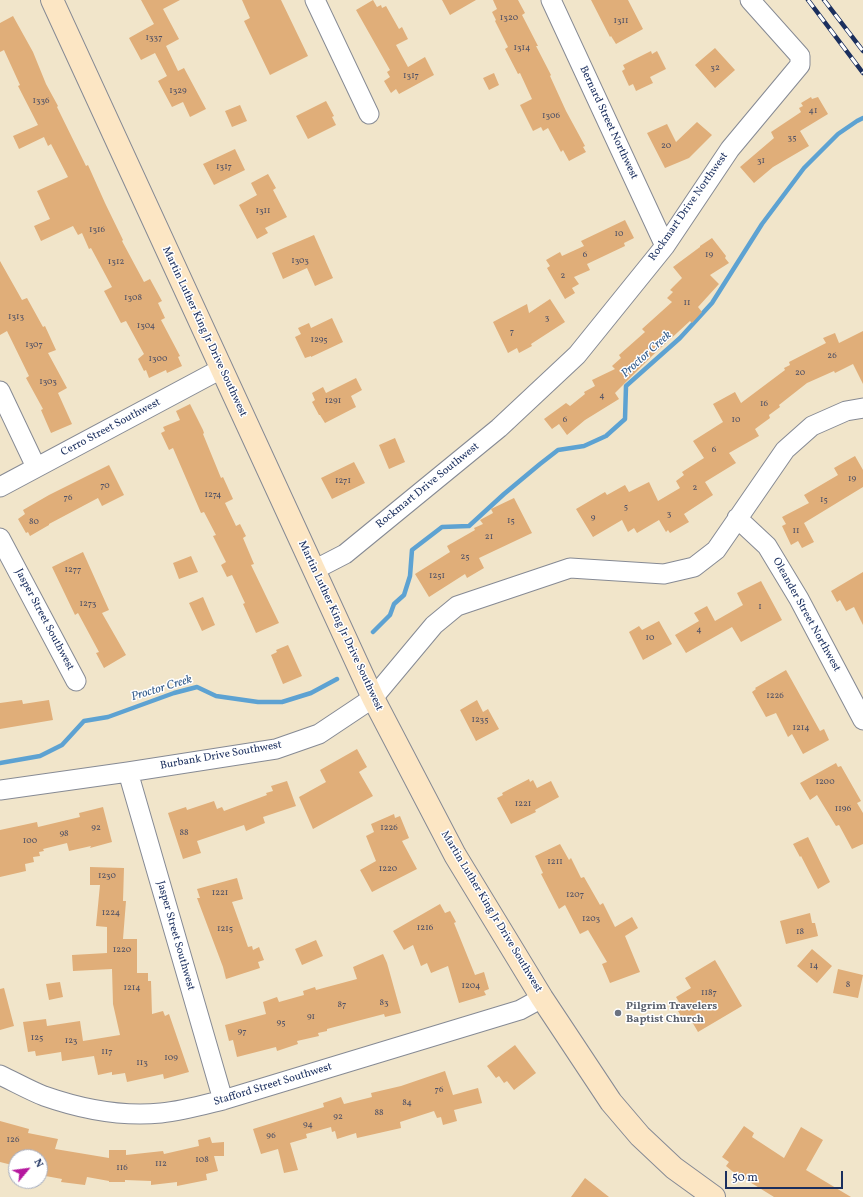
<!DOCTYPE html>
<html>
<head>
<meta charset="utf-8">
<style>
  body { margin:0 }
  #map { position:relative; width:863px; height:1197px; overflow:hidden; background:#f1e5ca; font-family:Vollkorn,serif }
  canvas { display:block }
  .north { position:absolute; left:8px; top:1149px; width:40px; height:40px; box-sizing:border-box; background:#fff; border:1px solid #a4acbf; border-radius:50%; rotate:61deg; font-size:11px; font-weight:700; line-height:16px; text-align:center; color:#1b2f5e }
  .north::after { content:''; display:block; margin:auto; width:14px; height:18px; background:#b5179e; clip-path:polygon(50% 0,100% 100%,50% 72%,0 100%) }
  .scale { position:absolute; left:725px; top:1171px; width:118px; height:18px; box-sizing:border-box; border:2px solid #1b2f5e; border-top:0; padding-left:5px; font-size:12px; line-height:14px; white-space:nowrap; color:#1b2f5e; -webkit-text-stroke:3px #fff; paint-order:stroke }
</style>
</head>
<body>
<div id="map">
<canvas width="863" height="1197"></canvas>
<div class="north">N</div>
<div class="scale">50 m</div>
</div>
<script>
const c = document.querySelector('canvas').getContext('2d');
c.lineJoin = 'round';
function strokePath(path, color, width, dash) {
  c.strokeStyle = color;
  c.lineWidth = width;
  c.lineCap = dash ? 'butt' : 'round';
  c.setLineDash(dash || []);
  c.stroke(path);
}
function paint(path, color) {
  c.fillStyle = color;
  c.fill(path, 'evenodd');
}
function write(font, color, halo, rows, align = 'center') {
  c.font = font + ' Vollkorn,serif';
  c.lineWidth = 3;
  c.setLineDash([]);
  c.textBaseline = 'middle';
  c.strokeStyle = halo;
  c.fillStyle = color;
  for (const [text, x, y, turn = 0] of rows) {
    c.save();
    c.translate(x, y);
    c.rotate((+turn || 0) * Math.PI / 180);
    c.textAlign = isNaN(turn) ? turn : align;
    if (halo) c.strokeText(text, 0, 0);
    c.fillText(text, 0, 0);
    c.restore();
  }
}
strokePath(new Path2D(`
  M373,632L390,615L394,604L404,595L410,576L412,550L442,527L469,526L504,494L540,464L558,450L584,446L606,436L625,419L626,386L680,338L712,303L762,224L804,168L838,134L857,121L863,118
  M0,763L40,756L62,745L84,721L108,717L174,693L197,687L216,696L258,702H282L311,693L337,679`), '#5da2d2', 4.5);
paint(new Path2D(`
  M141,0H180L163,9L179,39L166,46L178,71L184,68L206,109L190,117L183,102L172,107L158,81L167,76L155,53L141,60L129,38L154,24Z
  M242,0H281L308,56L270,75L244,21L250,18Z
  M373,0L377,7L381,5L382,8L386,6L399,29L402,27L408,39L396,45L408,67L425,57L434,75L399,94L396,89L391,93L384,81L390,77L387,72L390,70L356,10Z
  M442,0H476L450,15Z
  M493,0H518L525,13L522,15L538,46H536L551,75L550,76L566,111L585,146L583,147L586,152L569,161L563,150L561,152L548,128L543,131L541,127L533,131L520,105L532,99L520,73L518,74L505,49L508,47L495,21L496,20L492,12L497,9Z
  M591,0H628L643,29L616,44L611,36L610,37Z
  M13,16L33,52L46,84L58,106L57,107L86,166L88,165L105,203L123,240L122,241L144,282L150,279L162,301L158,303L165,318L161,320L180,356L178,357L182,366L167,373L166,370L149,378L146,370L144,371L138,359L144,354L126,321L121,323L104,291L112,287L91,248L89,249L82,233L78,235L73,226L41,241L34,226L50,219L37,191L68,177L51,144L48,146L44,137L19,149L13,136L38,125L18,86L20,85L4,50L0,52V23Z
  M715,48L735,70L715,88L695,65Z
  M651,51L652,54L657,51L666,69L650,77L653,83L636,91L633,84L629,86L622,71L625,69L623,65Z
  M494,73L499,85L489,90L483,78Z
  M811,97L812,99L818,97L828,114L800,131L809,146L773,167L754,183L740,167L774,138L771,132L801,112L799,108L803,106L801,103Z
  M326,101L334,116L332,117L336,125L308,139L296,116Z
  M240,105L247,121L232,127L225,111Z
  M697,122L712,135L689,158L665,168L647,133L667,124L676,142Z
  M235,149L245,170L214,185L203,164Z
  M268,174L276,188L273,190L287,217L265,228L268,233L257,239L239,205L257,195L251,183Z
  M625,220L634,238L624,243L625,246L587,264L590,270L574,277L579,284L572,288L575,293L565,299L547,268L550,266L546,260L560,252L562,256L584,246L581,241Z
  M314,235L333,278L315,286L307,268L283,279L272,253Z
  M712,238L726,256L725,258L729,263L710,275L719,284L698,307L702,312L692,323L690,321L653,355L615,393L619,399L585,420L567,435L559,424L552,429L544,419L566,403L570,406L585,394L584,392L595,386L592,380L615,369L612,366L621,358L619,355L645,332L642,329L672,302L667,298L673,292L670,290L682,278L673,267L700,247V246Z
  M0,261L22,300L27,298L43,327L45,326L56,350L48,353L67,388L58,393L72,424L51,433L41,410L43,409L26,378L29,376L7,331L0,335Z
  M550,299L565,322L531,344L532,346L519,353L517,348L508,353L493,322L527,304L529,313Z
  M332,318L343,342L311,357V356L305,358L295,337L301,334L298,328L309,323L311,328Z
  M863,331V384L853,364L835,373L834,371L807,383L779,405L780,407L769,415L770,418L755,429L759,436L729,453L736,463L705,482L713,495L684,514L689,522L670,533L668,530L666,532L659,520L637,533L634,528L628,532L622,520L593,537L576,509L605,492L607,495L625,485L629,492L649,482L658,501L680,488L676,481L684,475L682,472L704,458L693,441L723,422L713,404L735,392L741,403L785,370L784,368L790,365L789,362L826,343L823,338L835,333L839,343Z
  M356,378L362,390L351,396L356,407L325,423L320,415H319L312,402L315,400L312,393L323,387L326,393Z
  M190,404L203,430L204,433L203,434L221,478L223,477L233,499L225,503L236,526L240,524L246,536L243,538L254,564L251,565L279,623L256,633L243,604L245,603L232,575L227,577L221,565L226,562L213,536L216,535L204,512L201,513L173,448L169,450L161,433L165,431L163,427L180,420L176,411Z
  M395,438L405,462L389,469L379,445Z
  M855,456L863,470V487L804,523L814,542L802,548L798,541L791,545L782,526L786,524L782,517L809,503L804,495L838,475L834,468Z
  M354,462L365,483L332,499L321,478Z
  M109,465L124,495L102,506L98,498L49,524V525L30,536L28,532L26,533L18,519L25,514L23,510L49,495Z
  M514,498L532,533L479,558L484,568L467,578L465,574L429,597L415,574L450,552L447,546L475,530L474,528L483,524L480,520L493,513L491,509Z
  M83,552L109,610L102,613L126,655L104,668L96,653L99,652L78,613L75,615L52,567Z
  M191,556L198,572L179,579L173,563Z
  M863,572V625L854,607L846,611L840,600L837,602L831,591Z
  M761,581L782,620L741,642L732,627L686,653L675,635L699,621L694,613L707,606L715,621L743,605L737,593Z
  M203,597L215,625L202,631L189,603Z
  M659,621L672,644L643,660L629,632L639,626L642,630Z
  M288,645L302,676L283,684L271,655L277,652L276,650Z
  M786,670L820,731L824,729L829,740L803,754L792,734L788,737L776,713L766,717L752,692L756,689L755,688Z
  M22,700L23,704L49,700L53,720L0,729V703Z
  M477,700L483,712L488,709L499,729L476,741L460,710Z
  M357,749L367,767L359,772L373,796L313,829L299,797L326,782L320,770Z
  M836,763L838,767L841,766L861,801L857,803L863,813V844L852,849L839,825L836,826L817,795L810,800L800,783Z
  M529,779L530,782L533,780L537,788L551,781L559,797L535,810L536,812L511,824L497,798L503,795L502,793Z
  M287,781L296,806L263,817L265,823L246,831L244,825L197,841L201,853L183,859L168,813L186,807L187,810L214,801L217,809L222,807L224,811L267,795L266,793L273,791L271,786Z
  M103,807L112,842L90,848L91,846L69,851L67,843L43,849L44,851L39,852L40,856L33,857L34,862L25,864L26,871L0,877V830L37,822L38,827L80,817L79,813Z
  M394,814L395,818L400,816L409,838L402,841L417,869L372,892L360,870L376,861L366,836L374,832L371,824Z
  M808,837L830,882L818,889L801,856L800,857L793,844Z
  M560,844L569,860L571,858L581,878L584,877L600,905L603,903L615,927L632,917L638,928L625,936L640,972L610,983L602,964L607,962L588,930L580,934L565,905L559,909L541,874L543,873L535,856Z
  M90,867L124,868L123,901H126L123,939H137V973H148V981H151L152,1014L163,1011L165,1016L169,1014L189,1072L164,1079L163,1074L127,1082L125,1073L112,1075V1072L98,1075L94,1056L62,1061L61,1052L36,1056L35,1051L28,1052L23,1022L46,1019L47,1026L80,1021L83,1041L120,1035L113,1004L112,969L73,971L72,955L107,953V927L96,926L100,885H90Z
  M237,878L243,899L232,902L248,947L252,946L253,950L259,947L264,960L258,962L260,968L226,979L223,967L197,898H200L197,889Z
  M440,904L445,913L450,911L456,922L454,923L475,975L484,972L489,989L484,991L486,995L459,1003L448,966L431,973L427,963L421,966L413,945L404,950L393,931Z
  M810,913L812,923H815L818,936L786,944L780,921Z
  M316,940L323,956L302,965L295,949Z
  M812,949L832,966L817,983L797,966Z
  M383,954L387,963L401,1013L385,1017L384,1014L357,1021L327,1029V1031L318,1033L319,1036L297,1041L298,1044L277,1051L276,1047L237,1057L233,1040L229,1041L225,1025L266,1014L263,1002L277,997L279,1002L304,995L303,991L315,987L316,990L357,979L353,967Z
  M715,960L742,1006L698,1032L691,1020L685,1023L678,1011L683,1009L676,997L691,988L685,978Z
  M838,969L863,975L858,998L833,993Z
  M60,982L63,997L49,1000L46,984Z
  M4,988L14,1026L0,1030V989Z
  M515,1045L536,1073L514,1090L507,1081L504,1083L499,1076L496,1078L487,1066Z
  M445,1071L453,1095L478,1088L482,1103L454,1110L457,1121L443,1125L441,1117L437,1118L434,1111L400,1122L401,1128L357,1138L356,1133L337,1139L335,1131L332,1132L331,1127L306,1134L307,1138L290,1143L298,1170L284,1173L278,1149L261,1154L253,1129L324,1107L323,1103L341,1097L344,1104L372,1097L371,1093L401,1086Z
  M0,1121L29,1129L28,1133L58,1139L55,1149L109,1158V1150H126V1155L163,1151L164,1154L199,1146L198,1140L210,1137L212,1143L224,1142V1156H214L218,1171L206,1174L207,1180L177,1186V1182L151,1185V1181L125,1180V1182H109V1181L87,1177L85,1185L61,1182L62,1179L40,1175V1157H16V1166L0,1162Z
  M744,1126L754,1133L752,1137L784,1158L801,1127L823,1140L806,1170L851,1197H774L732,1171L726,1166L729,1162L722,1157Z
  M585,1178L609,1197H571Z`), '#e0ae79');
const street = new Path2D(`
  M315,0L369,114
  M551,0L665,246
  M0,391L36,467
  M0,487L221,369
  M737,518L767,546L799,599L863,720
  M0,538L76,681
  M314,570L345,554L499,428L577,355L665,246L730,149L800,65V56L750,0
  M128,772L223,1100
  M0,790L128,772L276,749L319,734L373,698L434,625L457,606L570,568L664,574L694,567L716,550L785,450L812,426L846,411L863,408
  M0,1075C15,1082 29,1090 44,1096C81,1109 121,1117 161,1113C182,1111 203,1105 223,1100L520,1010L542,998`);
const secondary = new Path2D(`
  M52,0L373,698L455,855L542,998L611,1102L640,1136L674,1168L714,1197`);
strokePath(street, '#868a94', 21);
strokePath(secondary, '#868a94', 24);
strokePath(street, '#fff', 19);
strokePath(secondary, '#fce6c4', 22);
const rail = new Path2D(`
  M808,0L863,73
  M824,0L863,51`);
strokePath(rail, '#1b2f5e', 4.5);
strokePath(rail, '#fff', 3, [9]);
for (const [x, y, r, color] of [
  [618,1013,4,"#6b7280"]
]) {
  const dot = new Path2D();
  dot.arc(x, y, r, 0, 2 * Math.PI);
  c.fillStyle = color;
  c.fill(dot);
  strokePath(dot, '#fff', 1.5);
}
write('9px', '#4c4f65', null, [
  ["1320",509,18],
  ["1311",621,21],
  ["1337",154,38],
  ["1314",522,48],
  ["32",715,68],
  ["1317",411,76],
  ["1329",178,91],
  ["1336",41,101],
  ["41",813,111],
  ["1306",551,116],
  ["35",792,138],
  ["20",666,146],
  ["31",761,161],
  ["1317",224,167],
  ["1311",263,211],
  ["1316",97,230],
  ["10",619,234],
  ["6",585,255],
  ["19",709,255],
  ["1303",300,261],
  ["1312",116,262],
  ["2",563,276],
  ["1308",133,298],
  ["11",687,303],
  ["1313",16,317],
  ["3",547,318],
  ["1304",146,326],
  ["7",512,332],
  ["1295",319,340],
  ["1307",34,345],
  ["26",832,356],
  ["1300",158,359],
  ["20",800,373],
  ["1303",48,382],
  ["4",602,396],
  ["1291",333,401],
  ["16",764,404],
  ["6",565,420],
  ["10",736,420],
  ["6",714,450],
  ["19",852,479],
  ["1271",343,481],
  ["70",105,486],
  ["2",695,488],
  ["1274",213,495],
  ["76",68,498],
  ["15",824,500],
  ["5",626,507],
  ["3",669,514],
  ["9",593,518],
  ["15",511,521],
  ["80",34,522],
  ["11",796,531],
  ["21",489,537],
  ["25",465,557],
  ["1277",73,570],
  ["1251",437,576],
  ["1273",88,604],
  ["1",760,607],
  ["4",699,630],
  ["10",650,638],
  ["1226",775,696],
  ["1235",480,720],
  ["1214",801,728],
  ["1200",825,782],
  ["1221",523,804],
  ["1196",843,809],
  ["92",96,828],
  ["1226",389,828],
  ["88",184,833],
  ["98",64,834],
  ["100",30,841],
  ["1211",555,862],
  ["1220",388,869],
  ["1230",107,876],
  ["1221",220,893],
  ["1207",575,895],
  ["1224",111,913],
  ["1203",591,919],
  ["1216",425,928],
  ["1215",225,929],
  ["18",800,932],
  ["1220",122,950],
  ["14",814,966],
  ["8",848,985],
  ["1204",471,986],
  ["1214",132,988],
  ["1187",709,993],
  ["83",384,1003],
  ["87",342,1005],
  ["91",311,1017],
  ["95",281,1023],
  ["97",242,1032],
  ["125",37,1038],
  ["123",71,1041],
  ["117",107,1052],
  ["109",171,1058],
  ["113",142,1063],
  ["76",439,1090],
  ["84",407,1103],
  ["88",379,1113],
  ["92",338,1117],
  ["94",308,1125],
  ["96",271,1136],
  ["126",13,1140],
  ["108",202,1160],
  ["112",161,1164],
  ["116",122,1168]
]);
write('11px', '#1b2f5e', '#fff', [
  ["Bernard Street Northwest",608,123,65],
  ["Rockmart Drive Northwest",689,207,-55],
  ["Martin Luther King Jr Drive Southwest",204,332,65],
  ["Cerro Street Southwest",111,428,-28],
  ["Rockmart Drive Southwest",428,486,-39],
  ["Oleander Street Northwest",806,615,61],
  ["Jasper Street Southwest",44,620,62],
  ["Martin Luther King Jr Drive Southwest",340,626,65],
  ["Burbank Drive Southwest",221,756,-10],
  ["Martin Luther King Jr Drive Southwest",491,912,59],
  ["Jasper Street Southwest",175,936,74],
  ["Stafford Street Southwest",273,1085,-17]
]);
write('bold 11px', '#5b616d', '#fff', [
  ["Pilgrim Travelers",626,1007],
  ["Baptist Church",626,1020]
], 'left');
write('italic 12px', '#355d8c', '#fff', [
  ["Proctor Creek",647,355,-42],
  ["Proctor Creek",162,689,-17]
]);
</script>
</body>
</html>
